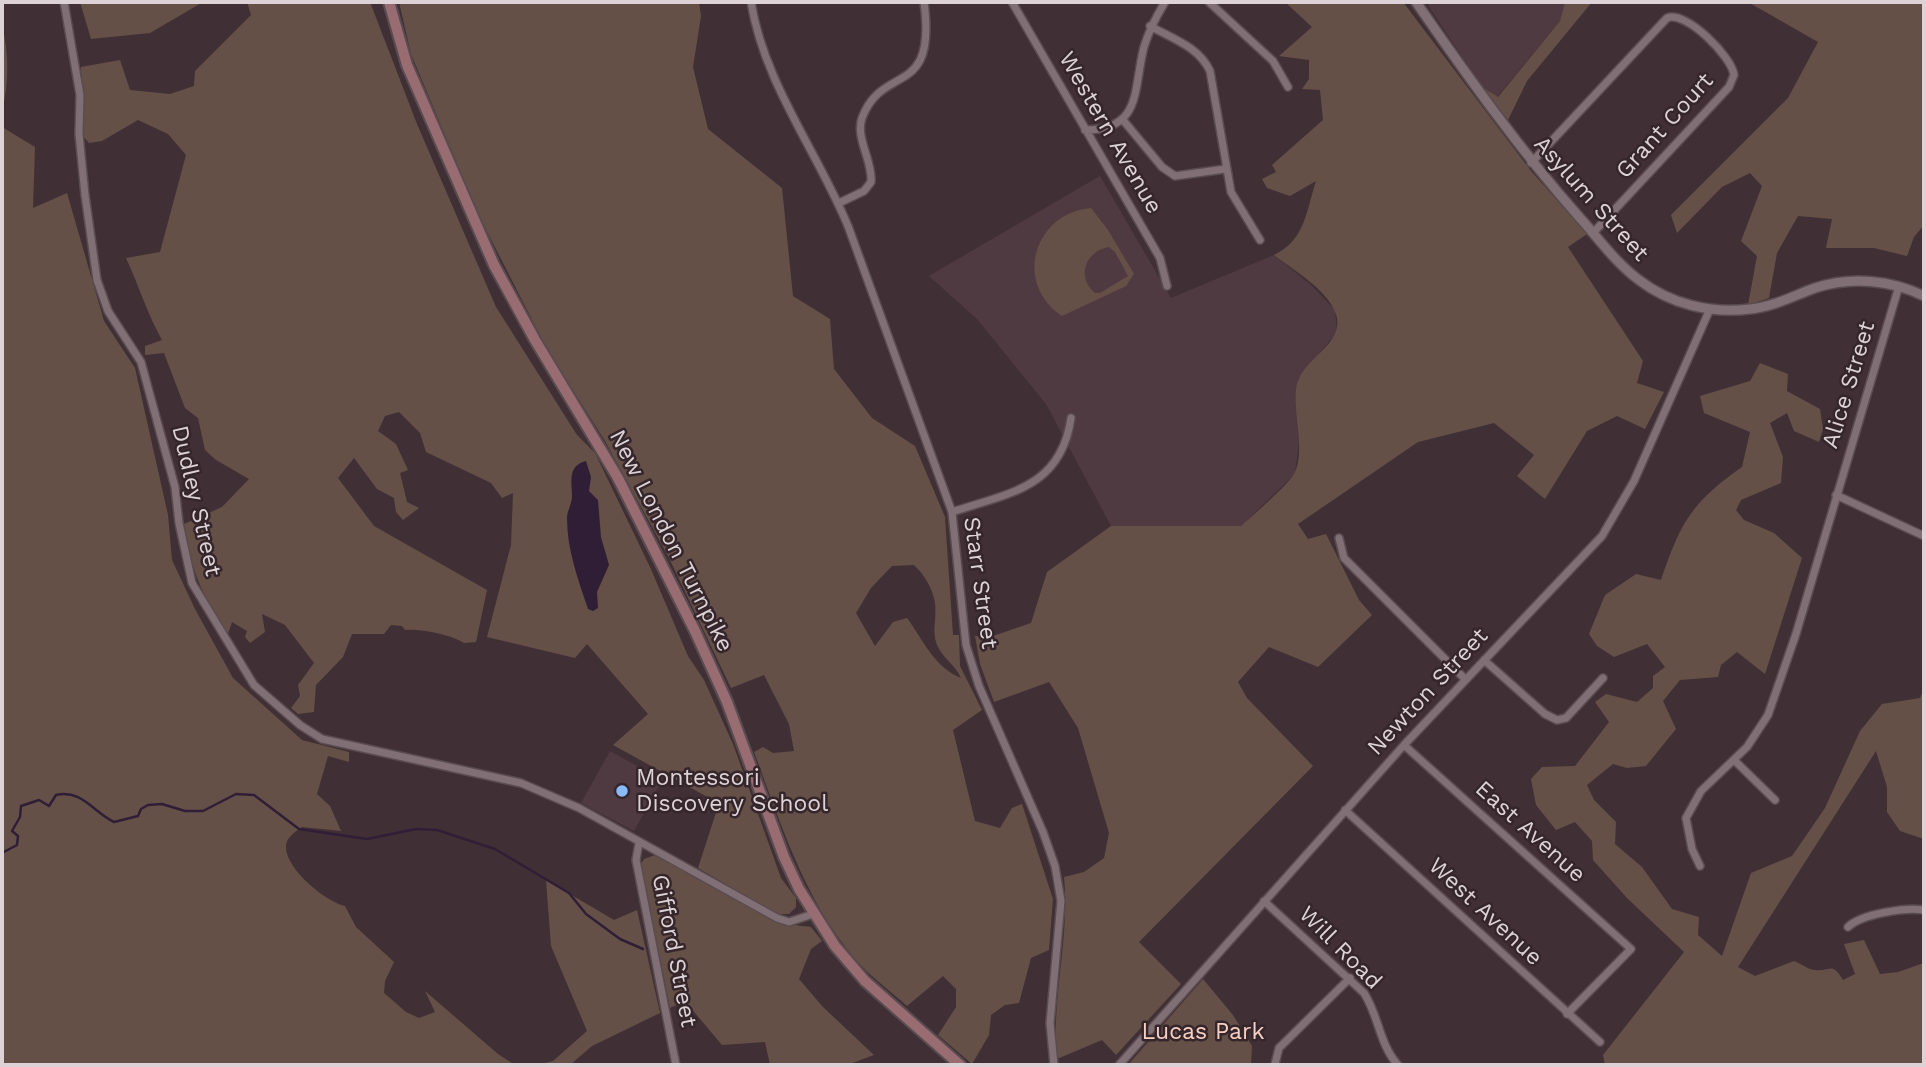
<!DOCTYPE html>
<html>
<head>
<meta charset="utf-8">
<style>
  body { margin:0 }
  #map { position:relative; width:1926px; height:1067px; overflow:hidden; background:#403035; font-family:"Work Sans",sans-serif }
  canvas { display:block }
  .frame { position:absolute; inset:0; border:4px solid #ddd3d6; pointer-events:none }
</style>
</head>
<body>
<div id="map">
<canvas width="1926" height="1067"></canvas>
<div class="frame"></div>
</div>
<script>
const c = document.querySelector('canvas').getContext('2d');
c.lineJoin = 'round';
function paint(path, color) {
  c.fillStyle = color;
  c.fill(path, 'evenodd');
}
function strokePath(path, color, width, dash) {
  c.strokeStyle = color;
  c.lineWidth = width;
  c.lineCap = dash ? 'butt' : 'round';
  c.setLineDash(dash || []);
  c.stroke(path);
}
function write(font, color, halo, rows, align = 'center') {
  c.font = font + ' "Work Sans",sans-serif';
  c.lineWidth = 5;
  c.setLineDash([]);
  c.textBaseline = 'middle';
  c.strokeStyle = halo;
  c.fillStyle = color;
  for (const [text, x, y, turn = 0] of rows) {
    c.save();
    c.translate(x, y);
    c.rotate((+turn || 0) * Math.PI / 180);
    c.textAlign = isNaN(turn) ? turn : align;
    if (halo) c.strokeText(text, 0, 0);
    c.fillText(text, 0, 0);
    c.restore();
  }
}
paint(new Path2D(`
  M1426,2H1565L1560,21L1497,97L1482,87Z
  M1100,176L1171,298L1274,255L1311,285L1335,310L1337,332L1298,379L1299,441L1295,474L1241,526H1111L1046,404L977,319L929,276Z
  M610,751L662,780L634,831L581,803Z`), '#503a41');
paint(new Path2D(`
  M80,2H203L150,33L91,39Z
  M247,2H370L417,124L496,307L577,435L595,453L650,567L688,656L704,680L733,744L781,878L796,898V907L789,914H777L698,868L721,797L713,800L613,745L648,714L587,644L575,658L487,637L511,545L513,493L502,498L491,483L426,452L420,433L399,412L385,416L378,431L396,444L408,470L400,473L407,502L419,508L403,520L396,512L394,498L377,489L354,458L338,478L374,526L487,590L476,642L464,643C453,635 419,628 405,630L402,626L391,625L384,634H352L343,657L316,685L314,712L298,714L291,708L300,696L298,685L314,663L285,625L262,614L265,632L250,643L245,637L247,631L232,622L228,634C202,596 190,568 184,524L222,507L249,479L216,460L205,450L198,418L185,408L164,353L145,355V346L162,340C147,313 139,286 126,258L160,252L186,155L168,134L138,120L102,141L89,143L83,136L81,67L120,60L130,90L170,94L194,86L195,71L251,15Z
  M399,2H699L701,16L693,67L708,129L782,188L793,296L830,319L834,369L872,418L915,446L945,517L953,635H959L960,666L982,710L953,730L975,821L1000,828L1012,808L1022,804L1053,899L1049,950L1031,958L1019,1003L1005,1005L991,1015L989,1035L972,1064L938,1035L956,1007V989L943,976L907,1006C890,991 870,976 855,959C804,899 781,824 754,752L763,747L773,753L794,751L789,724L764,675L731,688L668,556L605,441L547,349L478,214L411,54ZM914,565C924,574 933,589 935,603C937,619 931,632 938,647C944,659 956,666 961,678C934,667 924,641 907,618L893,622L875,646L856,613L871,588L892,566Z
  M1285,2H1403L1531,171L1587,234L1568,247L1643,361L1637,383L1664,392L1645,429L1617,416L1587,431L1545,499L1517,476L1534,455L1494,423L1418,442L1298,524L1308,539L1326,534L1359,600L1372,615L1318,667L1269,647L1238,682L1247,698L1313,766L1139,942L1181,984L1116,1055L1102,1040L1057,1059C1051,999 1070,939 1064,877L1084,872L1104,858L1109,833L1078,728L1049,682L994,702L980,664L975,636L990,637L1031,623L1047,572L1111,526H1241C1253,515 1287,486 1294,474C1307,451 1291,407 1297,384C1303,359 1342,345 1337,318C1331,291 1294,271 1274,255C1305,240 1306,212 1316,181L1290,196L1267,188L1262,179L1276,172L1272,165L1323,120L1320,90L1302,89L1309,79V60L1279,56L1312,27Z
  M1565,2H1592L1527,81L1508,120L1482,87L1498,97L1560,21Z
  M1748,2H1924V225L1914,237L1907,256L1874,248H1826L1832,219L1798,216L1777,253L1769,298L1748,305L1757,256L1741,241L1762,186L1750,173L1722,187L1677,233L1671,215L1788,98L1818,42Z
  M2,25C9,53 9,83 2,111Z
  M2,127L35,147L33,208L67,193L104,321L135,368L168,515L172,560L195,609L233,678L302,740L349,752V762L328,756L317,794L330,806L341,831L302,827C295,832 285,838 286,848C287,870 326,902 345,906L356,927L394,962L385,981L384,993L406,1012L419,1018L435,1012L425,991L498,1054L515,1065H2Z
  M1091,208L1108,230L1134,274L1126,286L1062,316C1013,283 1034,213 1091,208ZM1109,247L1115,252L1128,276L1100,293H1095C1076,277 1085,251 1109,247Z
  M1760,363L1788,374L1787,391L1820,409L1823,429L1819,442L1794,431L1787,413L1770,423L1783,457L1781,483L1741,500L1736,510L1744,520L1774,533L1802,558L1765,674L1737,652L1721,665L1718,677L1680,680L1663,701L1676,729L1646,766L1627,768L1613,764L1587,785L1594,800L1616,822L1615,844L1642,867L1672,909L1699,917L1698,935L1722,956L1751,873L1792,856L1825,808L1860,731L1882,704L1920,698L1924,689V839L1900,831L1887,812V787L1876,751L1738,967L1755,976L1794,961C1800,963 1809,970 1815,970C1832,972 1831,961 1843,980L1855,974L1844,944L1864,940L1880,974L1898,972L1924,963V1065H1605L1603,1055L1684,952L1627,898L1593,860L1592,841L1575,822L1556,830L1536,805L1531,779L1542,767L1575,766L1609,722L1595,702L1606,694L1637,702L1653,688V676L1665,667L1647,644L1614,657L1597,646L1589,634L1605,595L1636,574L1661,580C1681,522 1691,503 1742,467L1750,432L1704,413L1700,396L1750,381Z
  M655,855L778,923L811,927L822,941L811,949L799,979L823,1007L874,1055L847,1065H770L765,1042L722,1045L685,1001L670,1008L641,864L644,859Z
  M546,880L614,920L637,910L660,1013L592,1046L570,1065H537L553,1061L587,1031L551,946Z
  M1203,979L1233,1015L1252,1046L1251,1065H1128Z`), '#655048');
paint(new Path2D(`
  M586,461L591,477L589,491L598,500L601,537L609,565L597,592L598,608L593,611L588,609C578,579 567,550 567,518C567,511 572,504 572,496C572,482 567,466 586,461Z`), '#301e36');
strokePath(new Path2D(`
  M2,853L17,845L18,836L12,831L20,817L21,806L39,800L49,806L56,795C82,789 94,813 114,822L138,816L141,809L148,805L162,804L185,811H203L236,794L254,795L299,829L367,839L416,829L437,830L495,849L569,893L586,914L620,939L643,949`), '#301e36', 2.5);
const minor = new Path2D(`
  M64,2L80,95L79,134L85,195L97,280L108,311L141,362L175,487L179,523L192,583L254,685L300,725L322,739L521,783L579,808L777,918L789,922L813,914
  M751,2C764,83 817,151 848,226L952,512L966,645L979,686L1043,832L1055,866L1061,901L1050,1023L1054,1065
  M1012,2L1160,258L1167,286
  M1209,2L1273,61L1288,87
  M1150,26C1173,39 1199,47 1210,71L1231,192L1260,240
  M1123,120L1162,167L1175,176L1225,169
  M1085,130C1143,130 1133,88 1144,47C1149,30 1156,17 1165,2
  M1531,163L1667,18C1686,10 1732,57 1734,75L1729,87L1593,233
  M839,203L864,191L871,182C873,161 855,138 862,118C883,62 937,100 924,2
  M1836,495L1924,536
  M952,512C1009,493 1061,488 1071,418
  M1339,538L1344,558L1465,679
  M1484,660L1545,714L1557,720L1566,718L1603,678
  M1404,745L1631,949L1567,1014
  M1734,760L1775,800
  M1345,810L1600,1042
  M639,843L636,860L676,1065
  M1700,866L1692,849L1686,818L1701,791L1747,747L1768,715L1796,634L1899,286
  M1264,901L1364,993C1379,1016 1379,1044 1398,1065
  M1848,927C1861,914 1906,907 1924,910
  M1275,1064L1279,1048L1350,978
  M1119,1065L1404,745L1602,536L1634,481L1710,309`);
const tertiary = new Path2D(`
  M1416,2C1468,77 1520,150 1580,218C1599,239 1616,263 1639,280C1670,304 1711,314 1750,309C1773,307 1793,296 1815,288C1851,276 1891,280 1924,296`);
const secondary = new Path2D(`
  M389,2L407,65L494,265L535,340L618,478L695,631L727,702L784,857L799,889L835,946L865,981L960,1065`);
strokePath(minor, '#594c51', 10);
strokePath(tertiary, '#594c51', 12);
strokePath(secondary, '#594c51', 14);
strokePath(minor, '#806f74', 7);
strokePath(tertiary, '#806f74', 9);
strokePath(secondary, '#986c71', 10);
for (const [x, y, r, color] of [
  [622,791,7,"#8abafc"]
]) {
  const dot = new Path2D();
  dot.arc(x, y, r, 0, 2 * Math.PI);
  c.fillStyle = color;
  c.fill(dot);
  strokePath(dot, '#35262b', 2.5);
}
write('23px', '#ddd3d6', '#35262b', [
  ["Grant Court",1665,126,-48],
  ["Western Avenue",1110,133,60],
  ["Asylum Street",1591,199,48],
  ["Alice Street",1849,385,-73],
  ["Dudley Street",196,501,77],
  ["New London Turnpike",671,541,63],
  ["Starr Street",980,583,82],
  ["Newton Street",1428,692,-47],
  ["East Avenue",1530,832,42],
  ["West Avenue",1485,912,43],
  ["Will Road",1340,948,45],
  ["Gifford Street",674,951,79]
]);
write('23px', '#ddd3d6', '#35262b', [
  ["Montessori",636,778],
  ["Discovery School",636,804]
], 'left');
write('23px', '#f8d0c3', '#35262b', [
  ["Lucas Park",1203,1032]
]);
</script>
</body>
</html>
